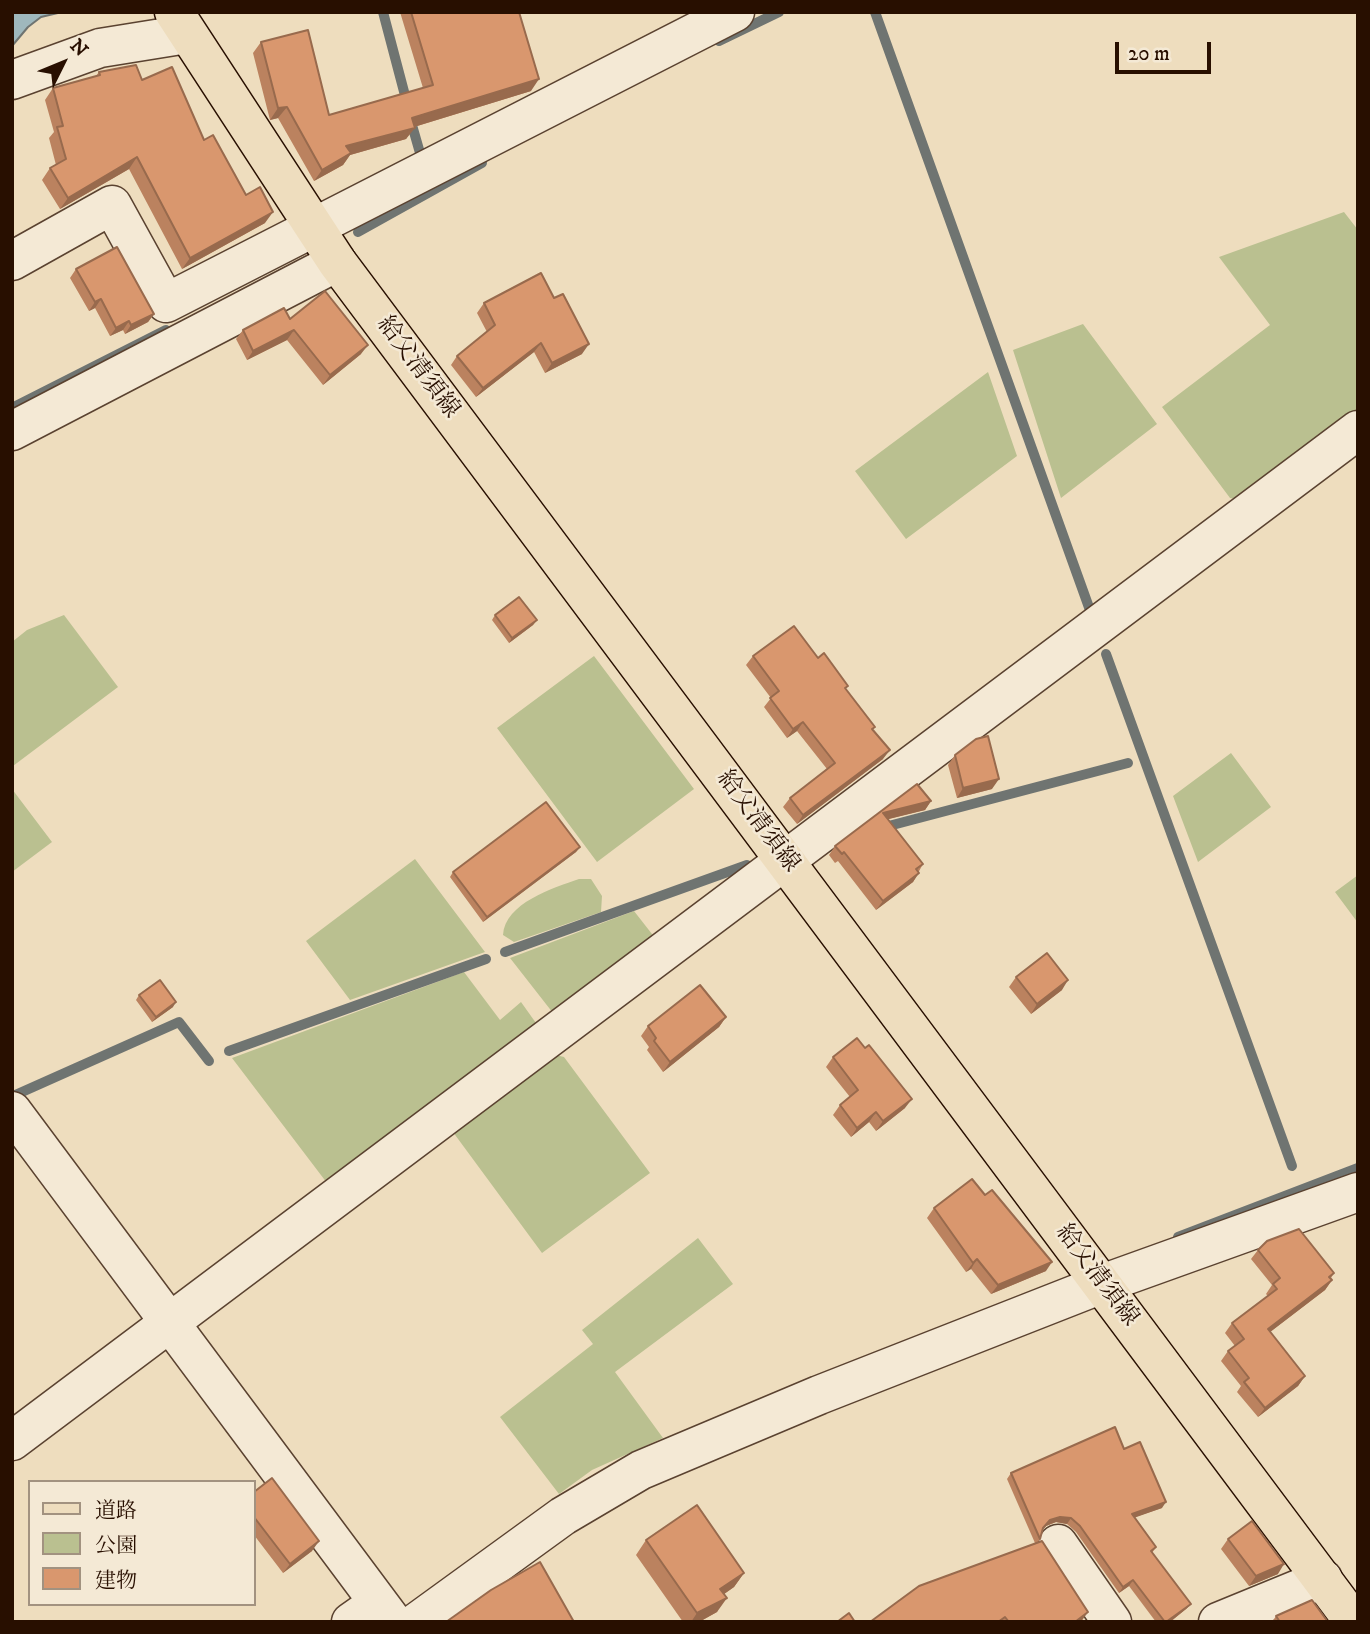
<!DOCTYPE html>
<html>
<head>
<meta charset="utf-8">
<style>
  body { margin:0 }
  #map { position:relative; width:1370px; height:1634px; overflow:hidden; background:#eeddbe; font-family:"IM FELL DW Pica","Noto Serif JP",serif }
  canvas { display:block }
  .frame { position:absolute; inset:0; border:14px solid #280f00; pointer-events:none }
  .legend { position:absolute; left:28px; top:1480px; width:228px; height:126px; box-sizing:border-box; background:#f4e9d5; border:2px solid #a29280; margin:0; padding:9px 12px; list-style:none; font-size:21px; color:#280f00 }
  .legend li { display:flex; align-items:center; gap:14px; height:35px }
  .legend b { width:35px; border:2px solid #a29280 }
  .north { position:absolute; left:28px; top:28px; width:70px; height:70px; -webkit-text-stroke:5px #f4e9d5; paint-order:stroke; rotate:47deg; font-size:19px; font-weight:700; line-height:28px; text-align:center; color:#280f00 }
  .north::after { content:''; display:block; margin:auto; width:24px; height:32px; background:#280f00; clip-path:polygon(50% 0,100% 100%,50% 72%,0 100%) }
  .scale { position:absolute; left:1115px; top:42px; width:96px; height:32px; box-sizing:border-box; border:4px solid #280f00; border-top:0; padding-left:9px; font-size:21px; line-height:24px; white-space:nowrap; color:#280f00; -webkit-text-stroke:5px #f4e9d5; paint-order:stroke }
</style>
</head>
<body>
<div id="map">
<canvas width="1370" height="1634"></canvas>
<div class="frame"></div>
<ul class="legend">
<li><b style="height:9px;background:#eeddbe"></b>道路</li>
<li><b style="height:19px;background:#bac090"></b>公園</li>
<li><b style="height:19px;background:#d9976e"></b>建物</li>
</ul>
<div class="north">N</div>
<div class="scale">20 m</div>
</div>
<script>
const c = document.querySelector('canvas').getContext('2d');
c.lineJoin = 'round';
function paint(path, color) {
  c.fillStyle = color;
  c.fill(path, 'evenodd');
}
function strokePath(path, color, width, dash) {
  c.strokeStyle = color;
  c.lineWidth = width;
  c.lineCap = dash ? 'butt' : 'round';
  c.setLineDash(dash || []);
  c.stroke(path);
}
function write(font, color, halo, rows, align = 'center') {
  c.font = font + ' "IM FELL DW Pica","Noto Serif JP",serif';
  c.lineWidth = 5;
  c.setLineDash([]);
  c.textBaseline = 'middle';
  c.strokeStyle = halo;
  c.fillStyle = color;
  for (const [text, x, y, turn = 0] of rows) {
    c.save();
    c.translate(x, y);
    c.rotate((+turn || 0) * Math.PI / 180);
    c.textAlign = isNaN(turn) ? turn : align;
    if (halo) c.strokeText(text, 0, 0);
    c.fillText(text, 0, 0);
    c.restore();
  }
}
paint(new Path2D(`
  M1344,212L1358,230V416L1245,501L1230,498L1162,407L1270,325L1219,257Z
  M1083,324L1157,424L1061,498L1013,350Z
  M988,372L1017,456L906,539L855,471Z
  M64,615L118,687L13,766L12,642L27,630Z
  M594,656L694,789L597,862L497,728Z
  M1231,753L1271,807L1198,862L1173,796Z
  M12,789L52,842L12,872Z
  M415,859L485,952L350,1000L306,941Z
  M1358,875V923L1335,892Z
  M579,879H591L602,896L601,912L514,942L503,935C505,903 553,888 579,879Z
  M634,911L659,943L553,1013L510,958Z
  M464,972L500,1020L521,1002L536,1023L327,1183L232,1058Z
  M548,1053L564,1057L650,1173L542,1253L450,1128Z
  M698,1238L733,1284L615,1372L663,1438L592,1470L559,1494L500,1417L593,1344L582,1330Z`), '#bac090');
const water = new Path2D(`
  M12,12H62L41,17L28,27L12,46Z`);
paint(water, '#9fb8bd');
strokePath(water, '#6f7471', 2);
strokePath(new Path2D(`
  M383,12L407,103
  M875,12L1091,613
  M719,41L779,12
  M410,118L420,153
  M358,232L482,163
  M12,408L166,330
  M1106,654L1292,1166
  M881,828L1128,763
  M505,952L747,865
  M229,1051L486,959
  M13,1096L179,1022L209,1061
  M1178,1237L1358,1168`), '#6f7471', 10);
const minor = new Path2D(`
  M12,80L100,48L187,34
  M12,261L112,205L166,303L735,12
  M12,431L337,262
  M12,1111L393,1622
  M12,1441L1358,430
  M1058,1544L1112,1622
  M351,1622L378,1603
  M417,1622L563,1516L641,1470L819,1395L1102,1284L1358,1192
  M1218,1622L1323,1579`);
const major = new Path2D(`
  M174,12L337,262L1354,1622`);
strokePath(minor, '#5a4230', 41);
strokePath(major, '#280f00', 41);
strokePath(minor, '#f4e9d5', 38);
strokePath(major, '#eeddbe', 38);
paint(new Path2D(`
  M400,12H519L531,91L414,127L406,139L350,155L343,165L314,181L278,118L270,120L253,53L261,42L329,115L423,88Z
  M99,72L142,80L204,140L246,195L265,223L182,269L129,169L60,209L42,180L50,168L56,165L49,138L54,132L45,100L53,88L96,76Z
  M76,269L154,314L148,322L125,334L123,330L110,336L95,308L89,311L70,278Z
  M484,303L582,354L545,373L534,352L476,397L451,365L457,356L487,332L477,313Z
  M290,319L361,354L323,385L287,340L247,360L236,339L243,330Z
  M495,615L537,620L533,625L509,643L492,620Z
  M753,656L818,658L845,689L873,730L883,759L797,824L783,807L790,798L827,769L797,731L787,738L764,707L771,698L746,665Z
  M955,755L992,789L957,798L948,765Z
  M917,784L931,801L925,810L888,819L923,864L913,882L876,910L838,861L835,863L829,855L835,846Z
  M580,847L576,852L483,922L450,877L453,872Z
  M1016,977L1062,990L1031,1014L1009,987Z
  M139,995L173,1007L152,1022L136,1000Z
  M726,1017L719,1027L663,1072L647,1050L649,1047L641,1036L648,1026Z
  M833,1057L905,1108L876,1131L869,1122L851,1137L833,1115L840,1105L850,1097L826,1067Z
  M934,1208L1046,1271L991,1294L971,1269L966,1272L927,1218Z
  M1258,1250L1334,1273L1331,1278L1332,1280L1325,1290L1270,1332L1305,1376L1298,1386L1258,1417L1237,1392L1241,1386L1221,1361L1228,1351L1235,1346L1225,1333L1232,1323L1268,1296L1266,1294L1272,1285L1251,1259Z
  M1124,1449L1162,1508L1135,1517L1156,1547L1152,1553L1191,1604L1186,1609L1170,1622H1156L1129,1586L1119,1593L1076,1532L1067,1524L1056,1522L1046,1526L1042,1530L1040,1539L1038,1542L1083,1619L1080,1622H870L1035,1543L1007,1479L1011,1473Z
  M254,1492L312,1551L283,1573L254,1535Z
  M1228,1539L1278,1574L1249,1586L1221,1549Z
  M646,1540L744,1573L734,1587L724,1594L717,1612L699,1622H683L636,1555Z
  M1276,1616L1328,1622H1272Z`), '#bb825f');
paint(new Path2D(`
  M539,79L531,91L404,130L412,118Z
  M287,107L278,118L270,120L278,108Z
  M415,128L406,139L350,155L343,165L314,181L322,170L346,146Z
  M137,157L129,169L60,209L68,198Z
  M273,212L265,223L182,269L190,258Z
  M101,299L95,308L89,311L95,302Z
  M154,314L148,322L125,334L131,325Z
  M129,321L123,330L110,336L116,328Z
  M294,330L287,340L247,360L253,351Z
  M541,343L534,352L476,397L483,388Z
  M589,344L582,354L545,373L552,363Z
  M368,345L361,354L323,385L330,375Z
  M537,620L533,625L509,643L512,638Z
  M803,722L797,731L787,738L793,729Z
  M890,750L883,759L797,824L803,815Z
  M999,779L992,789L957,798L963,788Z
  M931,801L925,810L877,822L883,813Z
  M580,847L576,852L483,922L487,917Z
  M919,873L913,882L876,910L883,901Z
  M1068,980L1062,990L1031,1014L1037,1004Z
  M176,1002L173,1007L152,1022L156,1017Z
  M726,1017L719,1027L663,1072L670,1062Z
  M912,1099L905,1108L876,1131L883,1121Z
  M876,1112L869,1122L851,1137L857,1128Z
  M977,1259L971,1269L966,1272L973,1263Z
  M1052,1262L1046,1271L991,1294L998,1285Z
  M1332,1280L1325,1290L1261,1339L1268,1329Z
  M1305,1376L1298,1386L1258,1417L1265,1408Z
  M1166,1502L1162,1508L1128,1520L1132,1514Z
  M1060,1517L1071,1518L1067,1524L1056,1522L1046,1526L1039,1534L1050,1520Z
  M319,1541L312,1551L283,1573L290,1564Z
  M1284,1564L1278,1574L1249,1586L1256,1576Z
  M744,1573L734,1587L710,1604L720,1589Z
  M1133,1580L1129,1586L1119,1593L1123,1587Z
  M727,1598L717,1612L699,1622H691L697,1613Z
  M1191,1604L1186,1609L1170,1622H1166Z
  M1088,1612L1083,1619L1080,1622H1075Z`), '#986a4d');
const building = new Path2D(`
  M411,12H519L539,79L412,118L415,128L346,146L351,153L322,170L287,107L278,108L261,42L308,30L329,115L433,85Z
  M136,65L142,80L172,67L204,140L213,135L246,195L260,187L273,212L190,258L137,157L68,198L50,168L66,159L57,127L63,126L53,88L100,75L99,72Z
  M117,247L154,314L131,325L129,321L116,328L101,299L95,302L76,269Z
  M541,273L554,298L563,294L589,344L552,363L541,343L483,388L457,356L495,325L484,303Z
  M325,291L368,345L330,375L294,330L253,351L243,330L284,308L290,319Z
  M519,597L537,620L512,638L495,615Z
  M794,626L818,658L824,653L848,686L845,688L875,727L872,729L890,750L803,815L790,798L835,763L803,722L793,729L770,698L779,691L753,656Z
  M988,736L999,779L963,788L955,755L976,739Z
  M917,784L931,801L883,813L923,864L916,869L919,873L883,901L844,852L842,854L835,846Z
  M546,802L580,847L487,917L453,872Z
  M1047,953L1068,980L1037,1004L1016,977Z
  M160,980L176,1002L156,1017L139,995Z
  M700,985L726,1017L670,1062L654,1041L656,1038L648,1026Z
  M857,1038L865,1048L869,1045L912,1099L883,1121L876,1112L857,1128L840,1105L858,1090L833,1057Z
  M972,1179L985,1195L992,1190L1052,1262L998,1285L977,1259L973,1263L934,1208Z
  M1299,1229L1334,1273L1329,1277L1332,1280L1268,1329L1305,1376L1265,1408L1244,1382L1249,1378L1228,1351L1244,1339L1232,1323L1277,1289L1273,1284L1280,1278L1258,1250L1267,1241Z
  M1115,1427L1124,1449L1140,1442L1166,1502L1132,1514L1156,1547L1151,1551L1191,1604L1166,1622H1165L1133,1580L1123,1587L1080,1526L1071,1518L1060,1517L1050,1520L1043,1528L1040,1539L1011,1473Z
  M272,1478L319,1541L290,1564L254,1517V1492Z
  M697,1505L744,1573L720,1589L727,1598L697,1613L646,1540Z
  M1252,1521L1284,1564L1256,1576L1228,1539Z
  M1042,1541L1088,1612L1075,1622H1009L1005,1617L998,1622H870L919,1586Z
  M540,1562L574,1622H446L491,1590Z
  M1312,1600L1328,1622H1280L1276,1616Z
  M849,1613L855,1622H837Z`);
paint(building, '#d9976e');
strokePath(building, '#986a4d', 2);
write('24px', '#280f00', '#f4e9d5', [
  ["給父清須線",417,368,53],
  ["給父清須線",757,822,53],
  ["給父清須線",1096,1276,53]
]);
</script>
</body>
</html>
